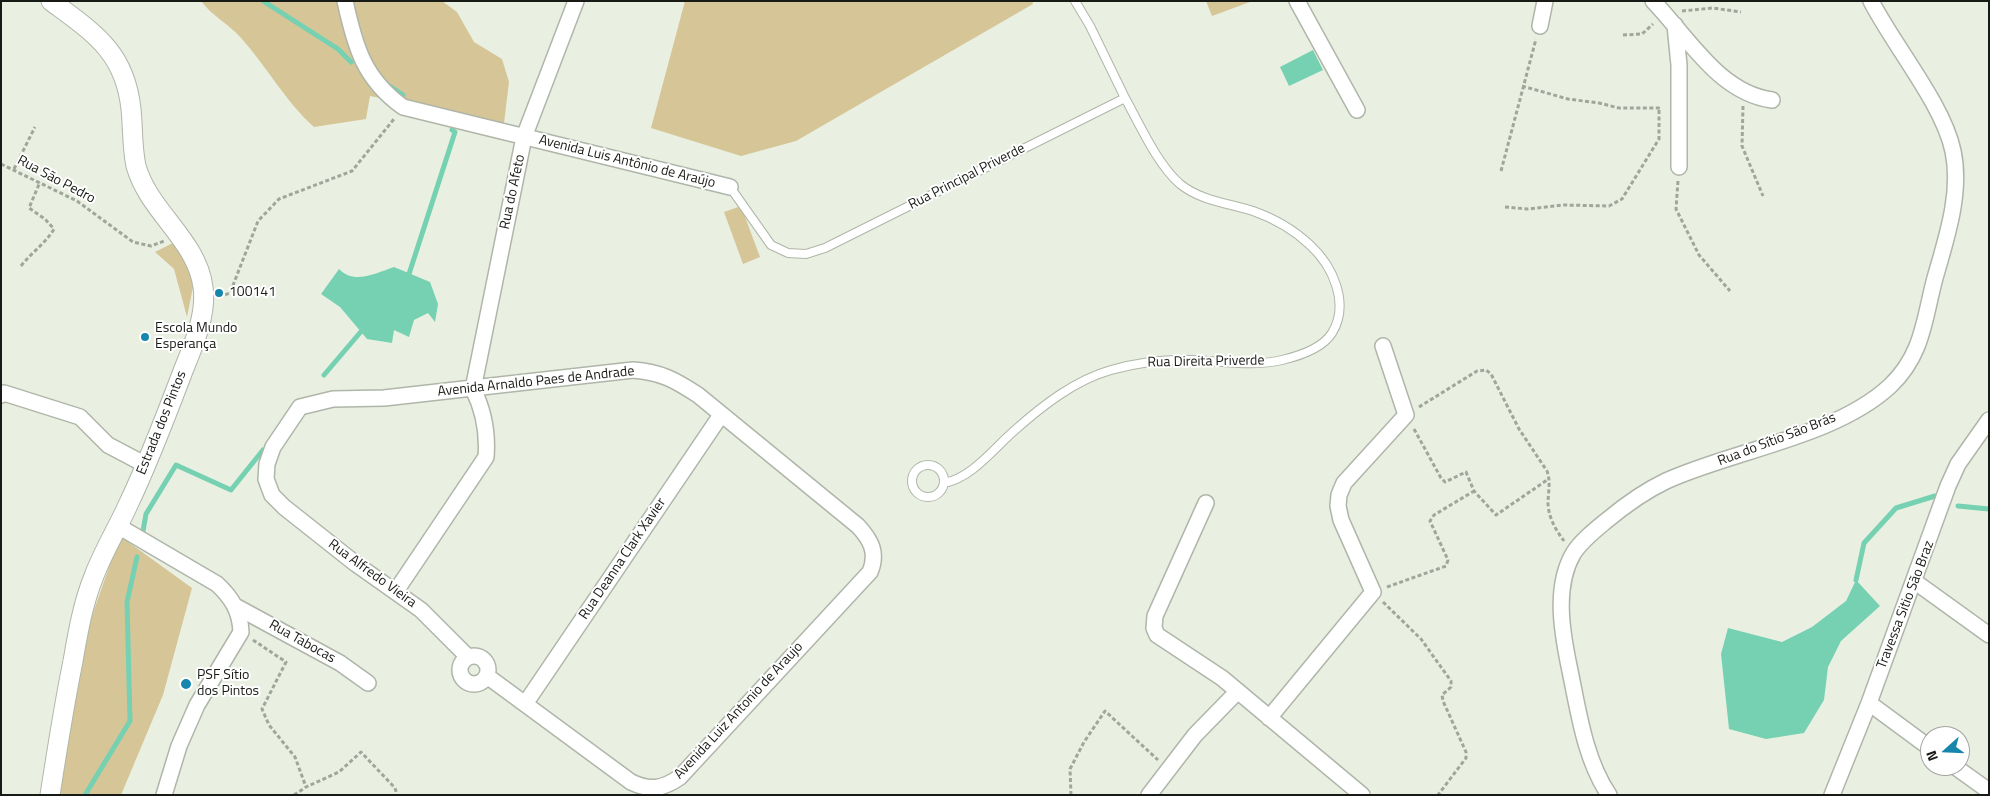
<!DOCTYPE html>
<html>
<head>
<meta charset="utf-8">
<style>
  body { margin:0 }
  #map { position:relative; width:1990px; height:796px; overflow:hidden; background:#e9f0e2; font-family:"Titillium Web",sans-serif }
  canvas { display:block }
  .frame { position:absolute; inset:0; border:2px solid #181a15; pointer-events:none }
  .north { position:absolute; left:1920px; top:726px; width:50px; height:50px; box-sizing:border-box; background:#fff; border:1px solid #a3a3a1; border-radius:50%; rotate:250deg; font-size:14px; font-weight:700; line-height:20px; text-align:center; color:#181a15 }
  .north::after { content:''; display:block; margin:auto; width:18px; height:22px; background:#1786ad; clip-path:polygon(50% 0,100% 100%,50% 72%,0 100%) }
</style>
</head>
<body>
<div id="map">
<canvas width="1990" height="796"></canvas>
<div class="frame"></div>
<div class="north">N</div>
</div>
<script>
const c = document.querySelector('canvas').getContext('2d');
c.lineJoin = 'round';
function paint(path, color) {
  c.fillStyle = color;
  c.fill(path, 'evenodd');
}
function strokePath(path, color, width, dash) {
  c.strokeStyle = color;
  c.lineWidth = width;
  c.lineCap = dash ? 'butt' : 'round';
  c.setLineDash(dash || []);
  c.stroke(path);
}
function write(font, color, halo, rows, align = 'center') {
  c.font = font + ' "Titillium Web",sans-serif';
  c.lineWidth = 4;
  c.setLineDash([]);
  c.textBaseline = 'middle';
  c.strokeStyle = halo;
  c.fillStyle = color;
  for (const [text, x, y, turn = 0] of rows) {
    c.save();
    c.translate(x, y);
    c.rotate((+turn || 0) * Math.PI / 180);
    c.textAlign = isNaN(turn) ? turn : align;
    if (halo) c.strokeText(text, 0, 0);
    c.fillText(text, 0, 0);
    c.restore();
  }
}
paint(new Path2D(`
  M201,1H442L457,12L474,42L502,59L509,82L504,123L370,96L366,119L314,127C285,101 267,67 241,38C229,24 212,16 201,1Z
  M685,1H1032L1033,4L796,141L741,156L651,128Z
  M1206,1H1250V2L1212,16Z
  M741,206L760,257L743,264L724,212Z
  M173,243L186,263L194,282L187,317L174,269L155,252Z
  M120,536L192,588L163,695L121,795H55L87,630Z`), '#d6c597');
paint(new Path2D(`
  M1313,50L1323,70L1289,86L1280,67Z
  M394,267L430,282L438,304L435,322L428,313L414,320L409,337L394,330L392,343L367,339L340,307L321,294L339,269C354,285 376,273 394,267Z
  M1856,580L1880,606L1841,641L1828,667L1824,700L1804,733L1766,739L1729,729L1721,654L1728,628L1782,642L1812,627L1846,601Z`), '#75d1b1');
strokePath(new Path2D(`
  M263,1L338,49L351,62
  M385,83L403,95
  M405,279L409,274L455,132L452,130
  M324,375L364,328
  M1958,506L1989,509
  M143,531L146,514L176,465L231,490L263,450
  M1856,580L1864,543L1896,508L1935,496
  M85,795L130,721L127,602L137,557`), '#75d1b1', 5);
const service = new Path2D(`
  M730,187L771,245L788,253L806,254L825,248L1125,98L1090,26L1075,1
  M912 481a16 16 0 1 1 32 0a16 16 0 1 1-32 0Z
  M944,483C972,478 994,448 1015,430C1042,406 1075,380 1111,370C1137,363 1164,359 1192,360C1221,361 1253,367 1282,360C1299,356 1322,349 1332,333C1350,304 1333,266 1310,245C1294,230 1273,218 1253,211C1228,203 1201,201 1180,184C1157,164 1140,125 1125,98`);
const minor = new Path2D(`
  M345,1C355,47 364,79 403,107L730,187
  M1297,1L1357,110
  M1653,1C1688,37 1719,93 1772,100
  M1675,25L1679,65V167
  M1540,26L1545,1
  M473,389L524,137L576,1
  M1,395L4,393L80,417L108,445L146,465
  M1206,503L1155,616L1154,628L1157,635L1222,678L1362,795
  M118,526L217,584C232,598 240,611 241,632L197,705L179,746L164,795
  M1914,581L1989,635
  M396,591L486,457C488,432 484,411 473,389
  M235,606L340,663L368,683
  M460 670a14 14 0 1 1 28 0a14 14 0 1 1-28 0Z
  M468,657L421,610L356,564L284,507L272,495L266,479L267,464L273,447L300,407L333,399L384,398L633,370C661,372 675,380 698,395L858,526C871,540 878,553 870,572L680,777C663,789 650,791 631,782L487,676
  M1869,703L1930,748
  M525,704L721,415
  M1269,718L1373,592L1341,520L1338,506L1339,495L1344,483L1406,415L1383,346
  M1954,766L1989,791
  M1149,795L1195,735L1238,691
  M1609,795C1584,758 1578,708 1569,666C1562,632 1554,587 1573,554C1580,542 1595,530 1606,521C1624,506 1645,491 1666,481C1734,450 1835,437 1890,386C1923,355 1924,319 1935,278C1946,239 1962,193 1953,151C1943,104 1894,46 1871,1
  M1832,795L1869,703L1948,486L1958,464L1989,420`);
const tertiary = new Path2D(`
  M50,795C57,750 64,705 73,661C78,632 83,603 94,576C103,552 117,529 128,505C149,461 166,416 183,371C193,346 207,315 203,287C197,240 149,212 136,166C132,148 133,128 131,109C125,52 94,33 51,1`);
strokePath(service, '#afb6a9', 10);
strokePath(minor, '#afb6a9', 18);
strokePath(tertiary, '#afb6a9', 21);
strokePath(new Path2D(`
  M1682,11L1713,8L1741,12
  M1623,35L1642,34L1653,24
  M1522,86L1568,99L1599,103L1619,108H1660
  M1743,106L1742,146L1763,196
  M1,164L77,201L133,242L151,246L164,241
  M14,169L35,127
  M1501,171L1536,39
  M1678,181L1676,209L1699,255L1730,291
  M1505,207L1528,209L1564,205L1609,206L1622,199L1659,139V108
  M21,266C32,252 45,244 54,229L45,219L29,208L40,182
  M219,297L230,293L258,221L279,199L352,171L394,119
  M1419,407L1477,371L1486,370L1491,374L1519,429L1547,471C1551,482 1548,493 1548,504C1549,519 1556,530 1564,541
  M1414,429L1441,478L1445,482L1466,472L1474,491L1496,515L1550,478
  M1387,587L1446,566L1448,560L1430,521L1434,515L1474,491
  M1383,602L1421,639L1451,681V687L1442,695L1443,701L1466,752V758L1438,795
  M253,640L286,662L262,709L269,725L295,757L306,787
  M294,795L306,787L339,772L361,752L395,788L397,795
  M1071,795L1070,769L1084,742L1105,711L1158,760`), '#a1a69b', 3, [4, 2.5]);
strokePath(service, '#fff', 8);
strokePath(minor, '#fff', 15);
strokePath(tertiary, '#fff', 19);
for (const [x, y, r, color] of [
  [219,293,5,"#1786ad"],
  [145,337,5,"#1786ad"],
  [186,684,6,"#1786ad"]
]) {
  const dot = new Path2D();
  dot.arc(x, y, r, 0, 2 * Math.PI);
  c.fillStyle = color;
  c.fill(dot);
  strokePath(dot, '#fff', 2);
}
write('14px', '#181a15', '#fff', [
  ["Avenida Luis Antônio de Araújo",627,162,14],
  ["Rua Principal Priverde",967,177,-27],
  ["Rua São Pedro",56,180,28],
  ["Rua do Afeto",513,192,-78],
  ["Rua Direita Priverde",1206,362,-1],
  ["Avenida Arnaldo Paes de Andrade",536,382,-6],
  ["Estrada dos Pintos",162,423,-68],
  ["Rua do Sítio São Brás",1777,440,-21],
  ["Rua Deanna Clark Xavier",623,559,-56],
  ["Rua Alfredo Vieira",372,574,36],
  ["Travessa Sitio São Braz",1906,605,-69],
  ["Rua Tabocas",302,642,29],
  ["Avenida Luiz Antonio de Araujo",739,711,-47]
]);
write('14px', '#181a15', '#fff', [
  ["100141",229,293],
  ["Escola Mundo",155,329],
  ["Esperança",155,345],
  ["PSF Sítio",197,676],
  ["dos Pintos",197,692]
], 'left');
</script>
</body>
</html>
